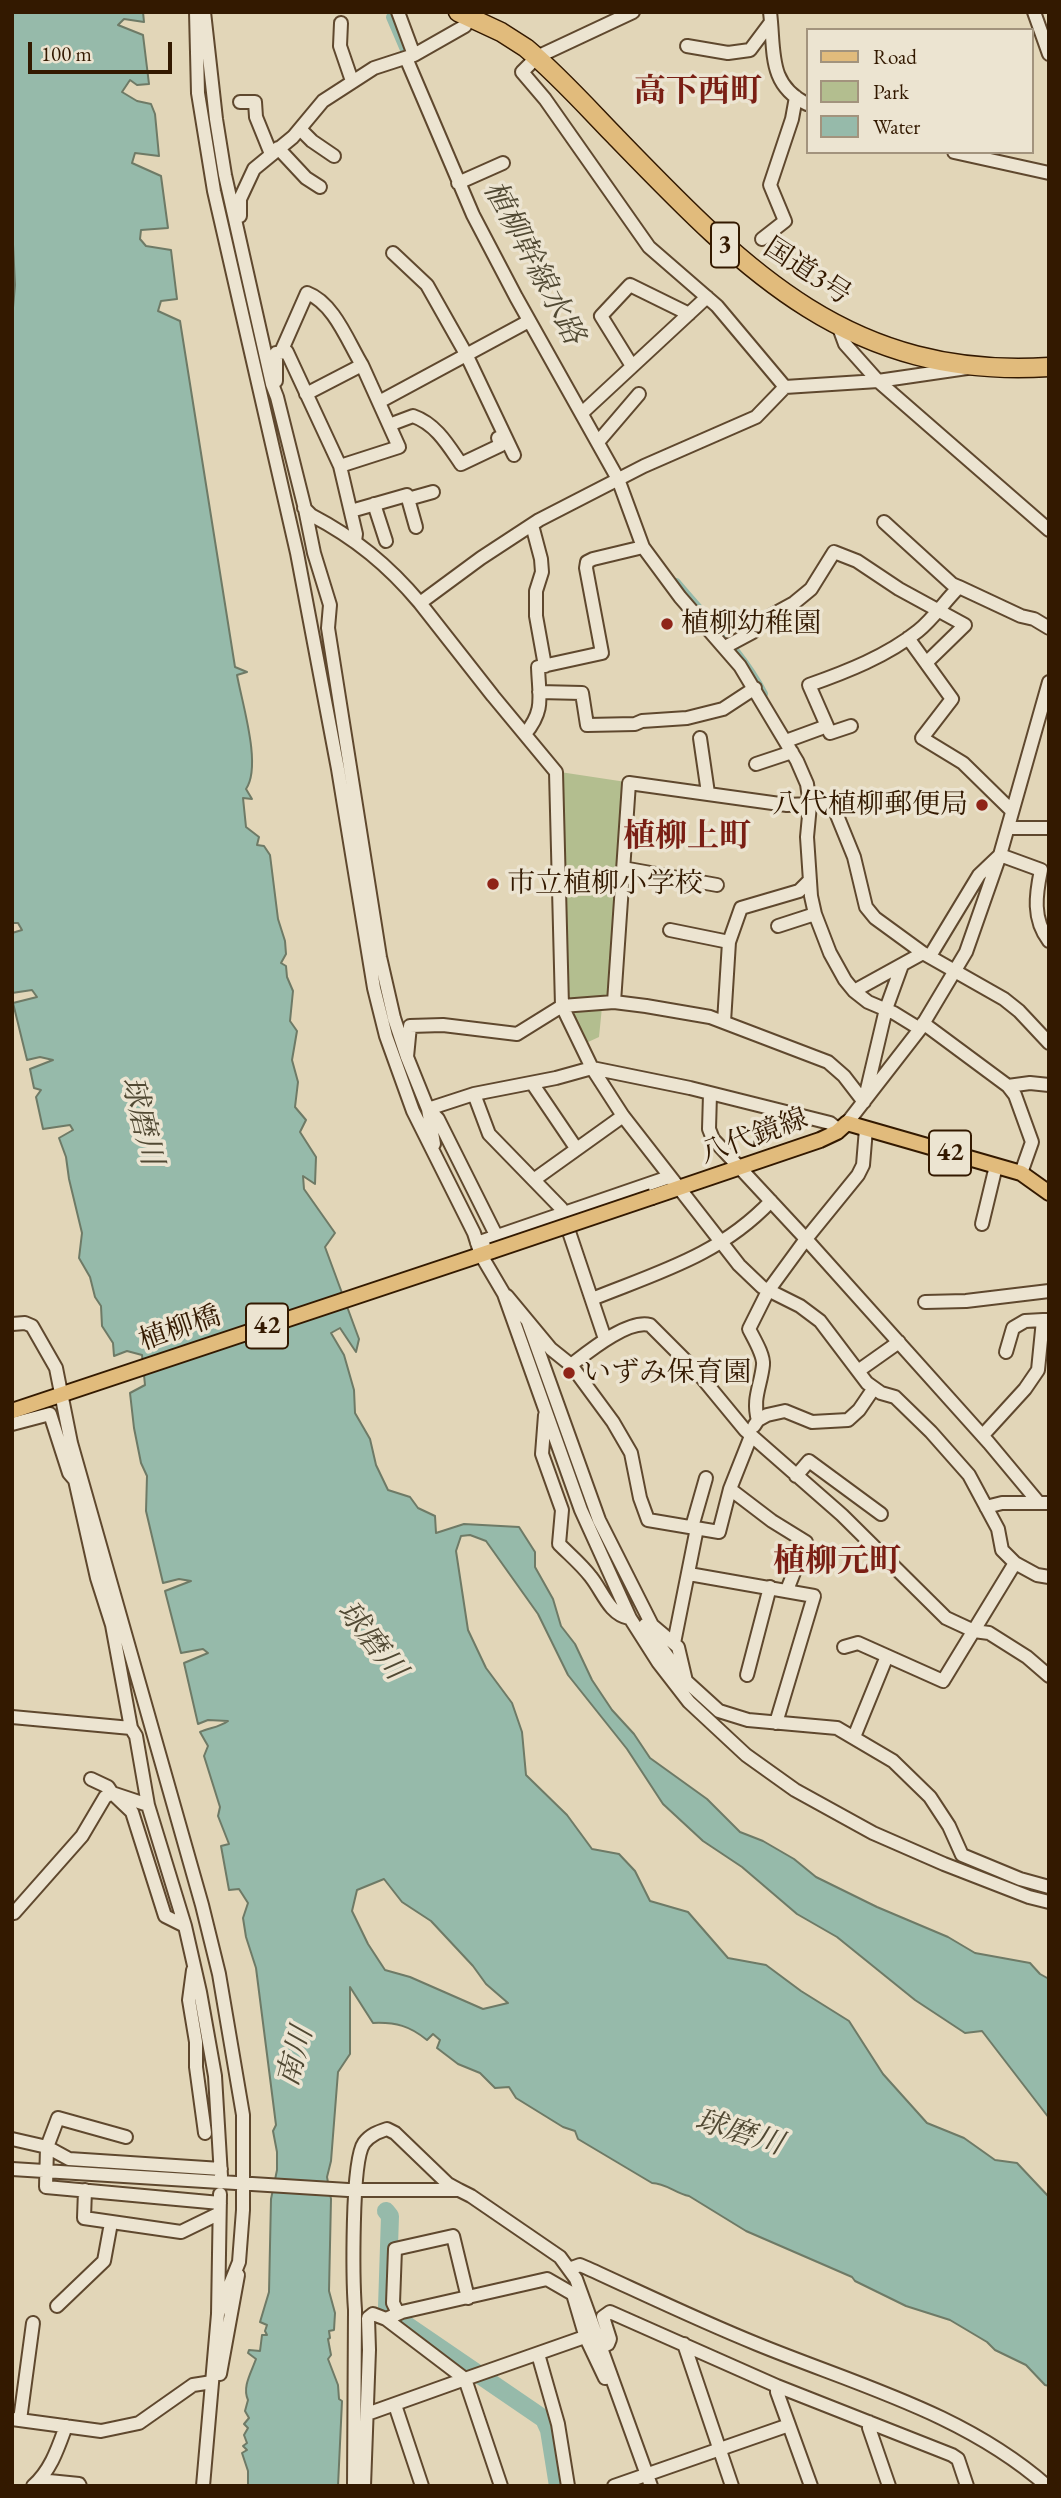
<!DOCTYPE html>
<html>
<head>
<meta charset="utf-8">
<style>
  body { margin:0 }
  #map { position:relative; width:1061px; height:2498px; overflow:hidden; background:#e2d6b8; font-family:"EB Garamond",serif }
  canvas { display:block }
  .frame { position:absolute; inset:0; border:14px solid #331900; pointer-events:none }
  .legend { position:absolute; left:806px; top:28px; width:228px; height:126px; box-sizing:border-box; background:#ece4d1; border:2px solid #a2937d; margin:0; padding:9px 12px; list-style:none; font-size:21px; color:#331900 }
  .legend li { display:flex; align-items:center; gap:14px; height:35px }
  .legend b { width:35px; border:2px solid #a2937d }
  .scale { position:absolute; left:28px; top:42px; width:144px; height:32px; box-sizing:border-box; border:4px solid #331900; border-top:0; padding-left:9px; font-size:21px; line-height:24px; white-space:nowrap; color:#331900; -webkit-text-stroke:5px #ece4d1; paint-order:stroke }
</style>
</head>
<body>
<div id="map">
<canvas width="1061" height="2498"></canvas>
<div class="frame"></div>
<ul class="legend">
<li><b style="height:9px;background:#e1bb7c"></b>Road</li>
<li><b style="height:19px;background:#b3be8f"></b>Park</li>
<li><b style="height:19px;background:#96baaa"></b>Water</li>
</ul>
<div class="scale">100 m</div>
</div>
<script>
const c = document.querySelector('canvas').getContext('2d');
c.lineJoin = 'round';
function paint(path, color) {
  c.fillStyle = color;
  c.fill(path, 'evenodd');
}
function strokePath(path, color, width, dash) {
  c.strokeStyle = color;
  c.lineWidth = width;
  c.lineCap = dash ? 'butt' : 'round';
  c.setLineDash(dash || []);
  c.stroke(path);
}
function write(font, color, halo, rows, align = 'center') {
  c.font = font + ' "EB Garamond","Noto Serif JP",serif';
  c.lineWidth = 7;
  c.setLineDash([]);
  c.textBaseline = 'middle';
  c.strokeStyle = halo;
  c.fillStyle = color;
  for (const [text, x, y, turn = 0] of rows) {
    c.save();
    c.translate(x, y);
    c.rotate((+turn || 0) * Math.PI / 180);
    c.textAlign = isNaN(turn) ? turn : align;
    if (halo) c.strokeText(text, 0, 0);
    c.fillText(text, 0, 0);
    c.restore();
  }
}
paint(new Path2D(`
  M560,772L626,782L613,999L602,1007L599,1037L586,1043L567,1001Z`), '#b3be8f');
const water = new Path2D(`
  M12,12H143L144,22L124,19L118,25L143,35L149,84L137,85L130,80L122,92L137,101L151,104L155,114L159,156L135,153L132,163L161,176L168,228L141,230L140,239L146,246L171,250L177,299L161,301L158,311L180,321L235,667L247,672L237,675C242,703 262,766 246,789L252,799L243,798L246,827L259,837L257,845L264,846L270,855L278,919L285,941L286,954L281,963L286,966L287,977L293,991L290,1021L297,1031L292,1060L298,1082L295,1107L306,1120L300,1132L316,1157L315,1184L303,1176L304,1189L335,1233L325,1247L359,1339L356,1352L340,1328L331,1333L344,1355L354,1390L355,1413L370,1439L376,1465L388,1490L410,1497L418,1508L435,1516L436,1533L464,1524L519,1527L535,1552V1567L553,1599L561,1626L575,1644L592,1680L612,1710L634,1734L650,1758L707,1799L740,1832L763,1841L794,1859L816,1877L877,1907L948,1937L975,1953L1030,1963L1040,1974L1049,1979V2118L982,2031L965,2033L915,2000L837,1937L797,1914L742,1867L703,1841L663,1804L627,1749L568,1675L538,1614L486,1541L470,1535L461,1536L456,1551L468,1630L486,1668L512,1703L522,1732L526,1775L567,1815L592,1849L619,1854L635,1871L650,1901L688,1912L728,1958L766,1965L801,1991L849,2021L883,2074L927,2123L964,2138L995,2160L1017,2163L1049,2197V2386L1045,2385L1026,2365L995,2350L987,2342L950,2320L906,2306L855,2281L852,2277L746,2231L689,2196C676,2194 666,2183 652,2183L578,2139L575,2131L563,2127L516,2098L509,2087L495,2088L480,2073L458,2064L437,2048L440,2040L433,2034L427,2040C410,2026 396,2022 373,2023L350,1987V2054L338,2072L331,2161L327,2177L331,2199L329,2291L335,2313L334,2330L329,2331L330,2338L328,2339L331,2355L328,2359L338,2385L339,2399L342,2401L338,2486H248V2471L242,2453L247,2450L243,2446L247,2443L244,2435L248,2428L244,2424L249,2418L245,2411L248,2400C242,2387 251,2373 256,2359L248,2353L249,2350L260,2351L262,2335H267L265,2331L267,2325L260,2322L269,2292L271,2199L277,2170V2152L273,2131L276,2125L256,1968L246,1937L243,1918L248,1903L239,1889L229,1890L221,1846L229,1844L218,1816L220,1807L204,1756L208,1746L200,1732C209,1728 220,1727 228,1721L208,1720L198,1724L184,1663L208,1653L203,1649L181,1653L165,1591L191,1581L179,1579L163,1583L146,1511L147,1476L141,1463L134,1428L130,1393L145,1385L142,1355L127,1351L114,1356L113,1343L102,1326L101,1306L95,1297L90,1277L79,1258L82,1233L69,1179L66,1157L59,1138L73,1130L70,1125L43,1129L36,1097L41,1090L34,1088L30,1069L53,1060L40,1057L27,1060L13,1003L37,997L32,990L12,993V933L22,930L18,923H12V319L15,285L12,224ZM384,1879L402,1902L431,1921L473,1966L486,1984L508,2003L483,2009L410,1977L385,1970L368,1944L352,1911L357,1890Z`);
paint(water, '#96baaa');
strokePath(water, '#6e7a66', 2);
strokePath(new Path2D(`
  M391,17L406,52
  M676,583C706,619 741,652 763,694`), '#96baaa', 10);
strokePath(new Path2D(`
  M386,2211L390,2216L387,2307L402,2322L544,2419L549,2430L558,2486`), '#96baaa', 18);
const minor = new Path2D(`
  M196,12L198,93L214,191L297,553L338,769L374,988L386,1036L413,1111L474,1233L481,1255L504,1294L581,1510L630,1618L658,1662L689,1702L746,1755L795,1790L873,1833L944,1864L1029,1897L1049,1902
  M204,12L216,119L225,175L272,384L277,397L305,509L314,553L330,605L328,628L380,957L394,1018L407,1057
  M633,12L537,57L522,72L545,99L649,247L717,306L785,387
  M770,12C775,51 767,84 807,104
  M1034,12L1049,54
  M341,23L340,46L352,81
  M687,46L728,53L750,50L771,22
  M414,55L465,26L469,17
  M406,58L473,215L516,297L618,479L643,547L680,597L740,666L797,761L807,784L810,805L807,837L811,896L815,914L830,953L845,980L854,991L868,1002L894,1013L920,1029
  M240,102H255L256,117L271,154
  M300,129L312,141L334,156
  M278,148L306,178L320,187
  M954,152L1049,173
  M458,183L503,163
  M240,216V199L254,169L293,137L323,101L374,68L414,55L398,12
  M762,239L785,221L770,185L792,119L796,97
  M393,253L427,285L466,354L514,455
  M838,325L845,344L878,381L1049,530
  M281,352L307,293C334,303 348,342 362,365
  M632,366L601,316L630,285L689,314
  M276,381V353L287,352L340,466L399,447L362,365L306,394
  M379,402L529,321
  M582,413L707,297
  M389,425L413,416C436,424 448,445 461,464L501,445L498,438L504,435
  M598,442L639,394
  M340,466L356,534L355,541
  M408,499L433,492
  M374,504L386,541
  M304,508L311,515C355,538 388,565 420,603L481,558L539,520L644,466L756,417L785,387L878,381L967,368
  M351,511L407,495L416,527
  M884,522L952,584L959,587
  M532,525L541,559L542,572L536,591V616L545,666
  M420,603L493,696L556,772L562,1006L592,1068L623,1116L739,1265L762,1287L800,1306L820,1321L867,1383L881,1393L895,1397L931,1432L969,1475L998,1529L1002,1550L1015,1563L1037,1575L1049,1577
  M908,638L952,699L922,738L963,763L1012,811
  M725,647L753,632L750,627L794,603L811,589L834,552L857,561L899,589L965,625L926,663
  M539,692L582,693L587,725L635,724L642,721L687,718L723,709L755,688
  M827,726L830,733L851,726
  M525,734C545,710 539,697 538,667L602,653L586,568L587,562L593,559L643,547
  M700,738L708,793
  M786,741L827,726L809,685C846,672 887,656 918,631C933,619 945,601 959,587L1021,616L1034,619L1049,628
  M756,764L792,752
  M1008,828H1049
  M623,868L717,885
  M778,926L815,914
  M670,930L729,942
  M930,956L979,875L1000,855L1041,870C1036,894 1032,919 1049,941
  M854,991L923,953L1004,999L1019,1011L1049,1043
  M614,1002L629,783L787,805L832,803L854,857L866,907L875,918L923,953
  M724,1022L729,942L741,908L799,891L810,880
  M923,1023L1008,1086L1015,1095L1032,1142L1021,1173
  M532,1083L576,1148
  M1008,1086L1030,1083L1049,1085
  M474,1094L489,1134L561,1208L605,1339
  M710,1094L709,1129L713,1139L806,1239L989,1443L1039,1503
  M865,1098L886,1009L902,965
  M847,1123L920,1029L966,952L1000,855L1049,682
  M434,1144L428,1109L474,1094L556,1078L592,1068L690,1088L830,1123L835,1127L837,1132
  M535,1179L623,1116
  M982,1224L996,1166
  M497,1237L438,1119L428,1109L407,1057L410,1026L443,1025L517,1034L562,1006L614,1002L646,1006L710,1017L828,1062L844,1076L864,1102
  M477,1243L669,1177
  M507,1296L551,1349L571,1365C588,1352 628,1319 650,1325L698,1373L745,1430L842,1515L946,1618L974,1631L989,1633L1027,1657L1049,1676
  M592,1299C659,1272 720,1255 771,1201
  M925,1302L966,1301L1049,1291
  M528,1322L599,1520L652,1625L678,1647L686,1681L719,1711L748,1720L837,1728L893,1761L930,1797L949,1826L962,1855L1020,1879L1049,1887
  M12,1324L25,1323L32,1326L56,1368L71,1443L202,1905L219,1974L243,2115V2210L239,2262L218,2314
  M1006,1352L1013,1328L1025,1321L1043,1320
  M571,1365L613,1422L631,1453L640,1498L648,1520L719,1532L730,1489L751,1436
  M858,1371L899,1342
  M545,1415L542,1454L562,1510L559,1544C570,1555 582,1565 591,1577C603,1592 609,1614 629,1618
  M758,1420C752,1399 761,1385 763,1365C764,1355 754,1339 749,1329L768,1291L806,1239L858,1175L863,1165L866,1129
  M12,1424L50,1414L69,1473L75,1480L97,1578L112,1625L131,1728
  M754,1426L758,1420L767,1415L785,1411L812,1422L848,1420L859,1410L874,1388
  M983,1435L1025,1389L1038,1370L1043,1320H1049
  M796,1476L809,1461L881,1514
  M730,1489L772,1521L806,1542L787,1590
  M986,1507L1002,1503H1049
  M692,1527L706,1478
  M689,1574L814,1596L776,1723
  M645,1625L683,1678
  M674,1643L697,1528
  M844,1647L858,1643L943,1681L1015,1563
  M747,1675L770,1587
  M12,1717L131,1728L136,1736L148,1805L185,1926L200,1992L215,2076L221,2176
  M854,1737L887,1656
  M91,1779L108,1787L112,1793L148,1805
  M14,1913L82,1836L105,1797L112,1793L132,1812L165,1916L185,1926
  M193,1970L189,2000L196,2042V2067L205,2133
  M126,2137L58,2118L47,2147L46,2187L220,2203
  M12,2139L47,2147L69,2159L221,2169
  M12,2169L348,2190H459L471,2196L560,2257L576,2279L651,2486
  M85,2190L84,2218L181,2232L218,2214
  M569,2269L580,2265L587,2268C644,2294 700,2321 757,2344C857,2385 964,2413 1047,2486
  M57,2306L104,2261L111,2223
  M398,2313L393,2303L395,2249L453,2236L468,2298
  M386,2319L402,2312L547,2279L573,2294L586,2338L605,2378
  M684,2344L732,2486
  M601,2347L608,2344L610,2339L603,2317L610,2312L777,2386L952,2455L958,2459L967,2486
  M538,2354L558,2424L568,2486
  M220,2374L238,2275
  M777,2386V2392L811,2486
  M395,2405L422,2486
  M367,2414L465,2379L501,2486
  M12,2419L101,2431L139,2423L193,2385L212,2382
  M20,2420L33,2323
  M869,2422V2428L889,2486
  M39,2480L79,2484L80,2486
  M33,2486C51,2470 58,2448 66,2426
  M203,2486L218,2314L220,2194
  M354,2486L355,2310C353,2283 351,2161 364,2143C370,2135 378,2132 387,2129L395,2133L448,2184L459,2190
  M364,2486L369,2350L368,2318L373,2314L386,2319L465,2379L596,2333
  M614,2486L789,2425`);
const major = new Path2D(`
  M652,1197L820,1140L837,1132L847,1123L1021,1173L1049,1193
  M12,1411L492,1251`);
const highway = new Path2D(`
  M458,12L501,32L526,48C557,74 585,105 613,134C742,267 847,380 1049,367`);
strokePath(minor, '#5f482e', 16);
strokePath(major, '#331900', 18);
strokePath(highway, '#331900', 21);
strokePath(minor, '#ece4d1', 12);
strokePath(major, '#e1bb7c', 14);
strokePath(highway, '#e1bb7c', 18);
const majorBridge = new Path2D(`
  M492,1251L652,1197`);
strokePath(majorBridge, '#331900', 18, []);
strokePath(majorBridge, '#e1bb7c', 14);
for (const [x, y, r, color] of [
  [667,624,7,"#8f2418"],
  [982,805,7,"#8f2418"],
  [493,884,7,"#8f2418"],
  [569,1373,7,"#8f2418"]
]) {
  const dot = new Path2D();
  dot.arc(x, y, r, 0, 2 * Math.PI);
  c.fillStyle = color;
  c.fill(dot);
  strokePath(dot, '#ece4d1', 2.5);
}
for (const [x, y, w] of [
  [725,245,28],
  [950,1153,42],
  [267,1326,42]
]) {
  const box = new Path2D();
  box.roundRect(x - w / 2, y - 22.5, w, 45, 5);
  c.fillStyle = '#ece4d1';
  c.fill(box);
  strokePath(box, '#331900', 2);
}
write('bold 26px', '#331900', null, [
  ["3",725,245],
  ["42",950,1153],
  ["42",267,1326]
]);
write('28px', '#331900', '#ece4d1', [
  ["国道3号",807,272,33],
  ["八代鏡線",754,1137,-20],
  ["植柳橋",180,1329,-19]
]);
write('28px', '#331900', '#ece4d1', [
  ["植柳幼稚園",681,624],
  ["八代植柳郵便局",968,805,"right"],
  ["市立植柳小学校",507,884],
  ["いずみ保育園",583,1373]
], 'left');
write('italic 30px', '#514933', '#ece4d1', [
  ["植柳幹線水路",533,263,62],
  ["球磨川",141,1121,76],
  ["球磨川",371,1641,52],
  ["南川",296,2057,-75],
  ["球磨川",739,2133,17]
]);
write('bold 32px', '#7a1f14', '#ece4d1', [
  ["高下西町",698,92],
  ["植柳上町",687,837],
  ["植柳元町",837,1562]
]);
</script>
</body>
</html>
